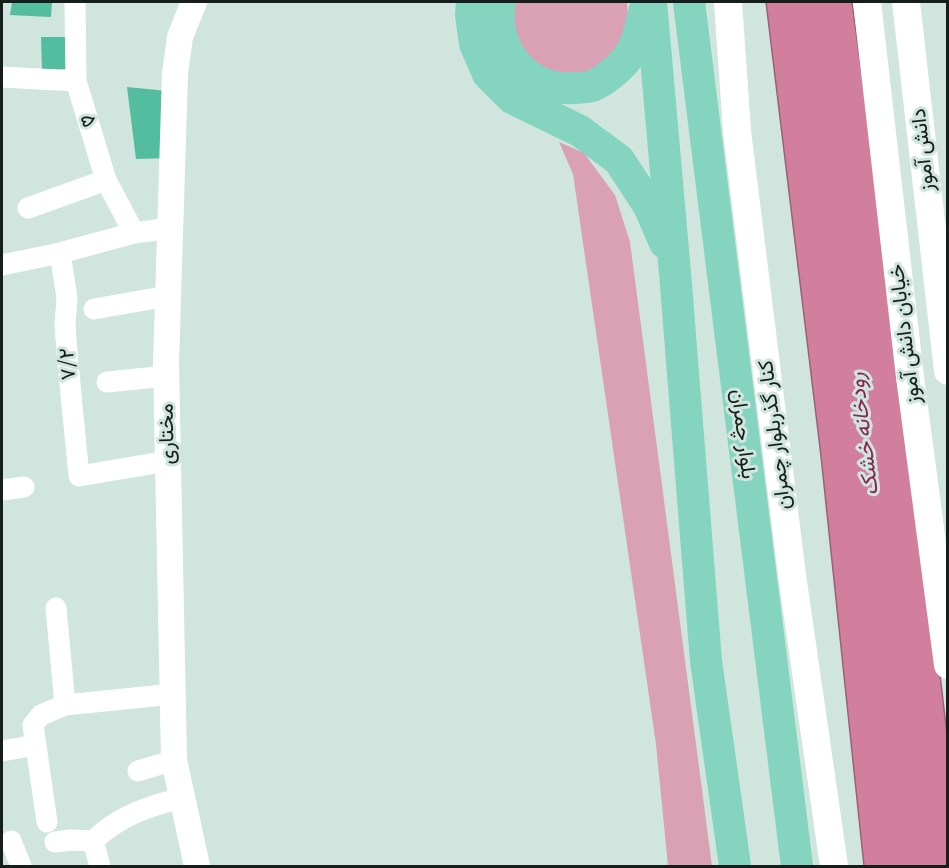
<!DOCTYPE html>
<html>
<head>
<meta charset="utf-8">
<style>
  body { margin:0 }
  #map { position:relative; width:949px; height:868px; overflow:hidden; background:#cfe5dd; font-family:Literata,serif }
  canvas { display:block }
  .frame { position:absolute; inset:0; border:3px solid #161e1b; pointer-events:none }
</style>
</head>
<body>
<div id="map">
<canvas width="949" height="868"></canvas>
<div class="frame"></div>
</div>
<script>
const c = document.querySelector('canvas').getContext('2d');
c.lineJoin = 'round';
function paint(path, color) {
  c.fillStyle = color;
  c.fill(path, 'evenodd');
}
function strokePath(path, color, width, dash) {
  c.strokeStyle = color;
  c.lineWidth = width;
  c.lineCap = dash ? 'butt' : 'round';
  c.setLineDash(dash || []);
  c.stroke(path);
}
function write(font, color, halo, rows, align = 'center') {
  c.font = font + ' Literata,Vazirmatn,serif';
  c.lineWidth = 6;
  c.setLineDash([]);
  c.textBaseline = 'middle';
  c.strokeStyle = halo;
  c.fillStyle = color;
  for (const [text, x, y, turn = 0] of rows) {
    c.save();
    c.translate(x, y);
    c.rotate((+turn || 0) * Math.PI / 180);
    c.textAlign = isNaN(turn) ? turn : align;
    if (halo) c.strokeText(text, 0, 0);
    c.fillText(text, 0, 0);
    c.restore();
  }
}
paint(new Path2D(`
  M508,2H627L628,16L621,45L592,73L562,76L524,62Z
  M559,142L584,153L615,195L630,242L712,866H668L656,744L573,174Z`), '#d9a1b3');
const water = new Path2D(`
  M766,2H852L922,519L947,735V866H864L821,456Z`);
paint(water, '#d17f9c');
strokePath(water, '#996275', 1.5);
paint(new Path2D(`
  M12,2H52L51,17L10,15Z
  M41,37H69L71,69L42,70Z
  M127,87L167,91L168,158L136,159Z`), '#54bd9f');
strokePath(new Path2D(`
  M75,2L76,81L106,180L134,233
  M2,77L76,81
  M28,208L106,180
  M60,253L67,298L65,325L68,364L79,476L168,461
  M2,265L60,253L134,233L170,228
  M94,309L168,296
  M107,382L166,376
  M2,490L24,487
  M56,608L65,705
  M2,751L35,745
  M138,771L174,760
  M47,822L33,725L41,715L65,705L173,694
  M11,841L21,866
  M93,841C119,816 148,806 182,798
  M55,842L71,840L93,841L100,866`), '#fff', 21);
strokePath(new Path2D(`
  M194,2L180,37L175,73L166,364L174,760L197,866`), '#fff', 26);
strokePath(new Path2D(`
  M728,2L737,131L792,575L834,866
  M867,2L910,377L948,665
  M906,2L948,371`), '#fff', 28);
strokePath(new Path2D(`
  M472,2L471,15L475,44L488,74L512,98L580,131L619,160L649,206L665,243
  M500,2C491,47 526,92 574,88C580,87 587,88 592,86C603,82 618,69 625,61C638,46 641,23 646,5
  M651,2L675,273L706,661L735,866
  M689,2L797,866`), '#84d4bf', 32);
write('21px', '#161e1b', '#cfe5dd', [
  ["۵",88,121,73],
  ["دانش آموز",923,150,-96],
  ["خیابان دانش آموز",905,334,-97],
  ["۷/۲",68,364,-94],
  ["مختاری",167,434,-91],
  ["بلوار چمران",743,434,83],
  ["کنار گذربلوار چمران",775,435,-97]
]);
write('italic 22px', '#882652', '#cfe5dd', [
  ["رودخانه خشک",864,434,-97]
]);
</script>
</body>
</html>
